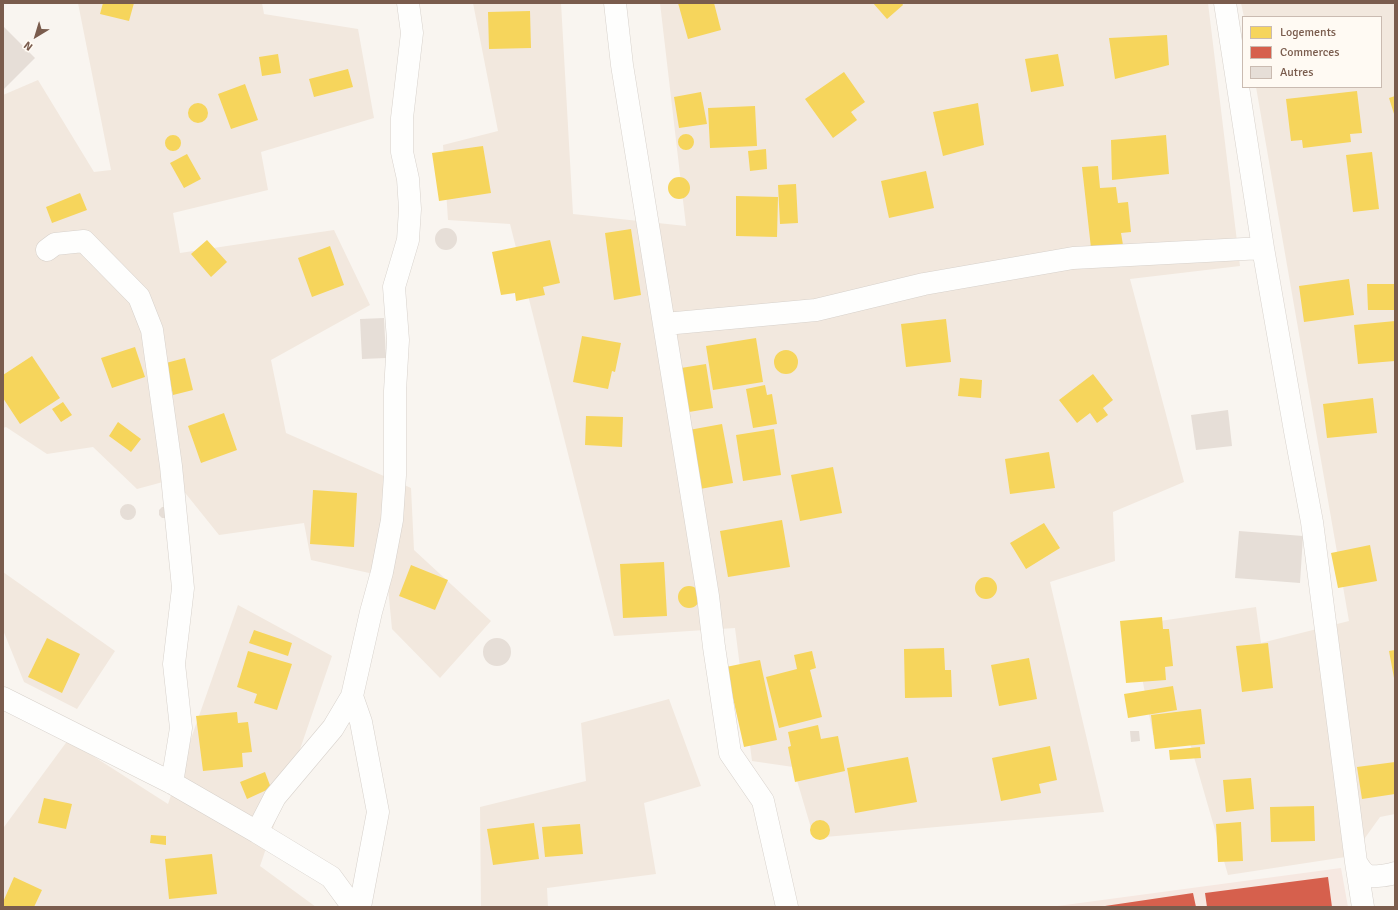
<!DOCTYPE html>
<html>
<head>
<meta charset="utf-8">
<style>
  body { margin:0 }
  #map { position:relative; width:1398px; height:910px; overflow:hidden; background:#f9f5f0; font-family:Signika,sans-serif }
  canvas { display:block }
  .frame { position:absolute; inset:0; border:4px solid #7a5c4d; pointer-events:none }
  .legend { position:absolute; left:1242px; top:16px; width:140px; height:72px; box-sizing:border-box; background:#fffaf3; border:1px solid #cabbb1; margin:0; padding:5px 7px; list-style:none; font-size:12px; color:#7a5c4d }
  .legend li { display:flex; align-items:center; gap:8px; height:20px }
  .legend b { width:20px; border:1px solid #cabbb1 }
  .north { position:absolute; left:16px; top:16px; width:40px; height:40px; -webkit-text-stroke:3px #fffaf3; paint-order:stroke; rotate:218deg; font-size:11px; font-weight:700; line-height:16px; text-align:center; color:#7a5c4d }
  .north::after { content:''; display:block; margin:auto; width:14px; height:18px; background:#7a5c4d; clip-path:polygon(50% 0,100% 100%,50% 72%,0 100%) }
</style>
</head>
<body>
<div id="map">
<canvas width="1398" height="910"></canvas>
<div class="frame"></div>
<ul class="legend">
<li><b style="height:11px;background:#f6d55c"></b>Logements</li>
<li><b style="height:11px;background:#d6604d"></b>Commerces</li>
<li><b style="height:11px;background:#e6ded7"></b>Autres</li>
</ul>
<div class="north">N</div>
</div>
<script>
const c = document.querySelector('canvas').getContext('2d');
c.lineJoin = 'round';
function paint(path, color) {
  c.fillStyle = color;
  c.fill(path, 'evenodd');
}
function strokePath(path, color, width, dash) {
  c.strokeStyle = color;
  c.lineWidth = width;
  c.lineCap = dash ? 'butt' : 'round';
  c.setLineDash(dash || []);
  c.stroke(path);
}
paint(new Path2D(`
  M78,3H262L264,14L358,29L374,118L261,152L268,190L173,213L180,253L334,230L370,305L271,360L286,433L411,488L414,550L491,621L440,678L392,629L387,577L311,560L304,523L219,535L174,479L137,489L93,447L47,454L6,427L3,428V95L38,80L94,172L111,170Z
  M473,3H561L573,214L686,226L660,3H1208L1240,266L1130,279L1184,482L1113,512L1115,561L1050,582L1104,812L814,838L793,767L752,761L735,628L614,636L510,224L448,220L443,145L498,131Z
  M1241,3H1395V814L1380,817L1352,856L1228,875L1187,733L1153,735L1132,625L1256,607L1261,643L1349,621L1256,87H1381V17H1244Z
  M3,572L115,651L77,709L24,682L3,630Z
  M238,605L332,656L260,866L316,907H3V827H4L68,740L168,804Z
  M669,699L701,786L644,803L656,874L547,888L548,907H481L480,807L586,781L581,723Z`), '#f2e8de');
paint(new Path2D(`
  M1341,868L1348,907H1050Z`), '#f6e8e1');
paint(new Path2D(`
  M103,3H134L129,21L100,14Z
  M678,3H714L721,30L688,39Z
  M873,3H902L903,5L887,19Z
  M530,11L531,48L489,49L488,12Z
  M1167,35L1169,65L1115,79L1109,38Z
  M278,54L281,73L262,76L259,57Z
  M1058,54L1064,86L1031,92L1025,59Z
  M348,69L353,87L314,97L309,79Z
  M844,72L865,102L851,112L857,120L833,138L805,99Z
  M245,84L258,120L231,129L218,94Z
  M1357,91L1362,133L1350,134L1351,142L1303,148L1302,140L1291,141L1286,99Z
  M701,92L707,124L679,128L674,97Z
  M1395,96V117L1389,98Z
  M188 113a10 10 0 1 1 20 0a10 10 0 1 1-20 0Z
  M978,103L984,145L943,156L933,112Z
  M755,106L757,146L710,148L708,108Z
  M678 142a8 8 0 1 1 16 0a8 8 0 1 1-16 0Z
  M165 143a8 8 0 1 1 16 0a8 8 0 1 1-16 0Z
  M1166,135L1169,174L1112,180L1111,140Z
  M483,146L491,193L439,201L432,153Z
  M766,149L767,169L750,171L748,151Z
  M1372,152L1379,209L1353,212L1346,155Z
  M187,154L201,179L184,188L170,163Z
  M1098,166L1100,188L1116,187L1118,203L1128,202L1131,232L1121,233L1123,245L1091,248L1082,167Z
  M926,171L934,208L889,218L881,181Z
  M668 188a11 11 0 1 1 22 0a11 11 0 1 1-22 0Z
  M796,184L798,223L780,224L778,185Z
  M80,193L87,210L52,223L46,207Z
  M736,196L778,197L777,237L736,236Z
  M631,229L641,295L614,300L605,233Z
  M207,240L227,262L211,277L191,254Z
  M550,240L560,283L543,287L545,295L516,301L515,293L501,295L492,252Z
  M330,246L344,285L312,297L298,258Z
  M1349,279L1354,315L1304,322L1299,286Z
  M1367,284H1394L1395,310H1368Z
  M946,319L951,362L906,367L901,324Z
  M1395,321V361L1358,364L1354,325Z
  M582,336L621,343L615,372L612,371L608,389L573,382Z
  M756,338L763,382L713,390L706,346Z
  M135,347L145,377L112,388L101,358Z
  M774 362a12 12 0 1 1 24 0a12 12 0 1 1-24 0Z
  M32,356L60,398L20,424L3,398V375Z
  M185,358L193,390L173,395L166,363Z
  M706,364L713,408L689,412L681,368Z
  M1093,374L1113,400L1103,408L1108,415L1097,423L1090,413L1077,423L1059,400Z
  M960,378L982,380L981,398L958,396Z
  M765,385L767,395L772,394L777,424L753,428L746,389Z
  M1373,398L1377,433L1327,438L1323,404Z
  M63,402L72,415L61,422L52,409Z
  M224,413L237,450L201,463L188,426Z
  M586,416L623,417L622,447L585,445Z
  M118,422L141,439L131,452L109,436Z
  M722,424L733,483L700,489L689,430Z
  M774,429L781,475L743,481L736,435Z
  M1049,452L1055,488L1010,494L1005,459Z
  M833,467L842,513L800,521L791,475Z
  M313,490L357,493L354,547L310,544Z
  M782,520L790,567L728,577L720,531Z
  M1044,523L1060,548L1026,569L1010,543Z
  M1370,545L1377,581L1338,588L1331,553Z
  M664,562L667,616L623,618L620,564Z
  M411,565L448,580L435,610L399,596Z
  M975 588a11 11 0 1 1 22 0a11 11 0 1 1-22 0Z
  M678 597a11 11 0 1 1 22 0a11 11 0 1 1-22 0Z
  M1162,617L1163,629H1169L1173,666L1165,667L1166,680L1126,683L1120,621Z
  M254,630L292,643L288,656L249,643Z
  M47,638L80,654L62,693L28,677Z
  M1268,643L1273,688L1242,692L1236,646Z
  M944,648L945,670H951L952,697L905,698L904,649Z
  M1395,650V678H1394L1389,651Z
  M248,651L292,664L277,710L254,703L257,694L237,687Z
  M812,651L816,668L810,670L822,717L779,728L766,677L797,669L794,655Z
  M1029,658L1037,699L999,706L991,665Z
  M760,660L777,740L744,747L726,667Z
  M1173,686L1177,710L1128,718L1124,694Z
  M1201,709L1205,744L1155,749L1151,715Z
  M237,712L238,723L248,722L252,752L242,753L243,767L203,771L196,716Z
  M818,725L821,739L838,736L845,771L795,782L788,747L791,746L788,732Z
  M1050,746L1057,780L1039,784L1041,793L1001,801L992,758Z
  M1200,747L1201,758L1170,760L1169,750Z
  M908,757L917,802L855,813L847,768Z
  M1395,762V794L1362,799L1357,767Z
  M265,772L271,788L247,799L240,782Z
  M1251,778L1254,809L1226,812L1223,780Z
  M44,798L72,804L66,829L38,823Z
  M1314,806L1315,841L1271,842L1270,807Z
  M810 830a10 10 0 1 1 20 0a10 10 0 1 1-20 0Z
  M1241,822L1243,861L1218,862L1216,824Z
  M534,823L539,859L493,865L487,829Z
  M580,824L583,854L545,857L542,827Z
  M151,835L166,836V845L150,843Z
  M212,854L217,894L169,899L165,859Z
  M14,877L42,890L34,907H3V902Z`), '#f6d55c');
paint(new Path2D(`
  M1328,877L1332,907H1207L1205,893Z
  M1193,893L1196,907H1105V906Z`), '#d6604d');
paint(new Path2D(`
  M3,26L35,58L3,90Z
  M435 239a11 11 0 1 1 22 0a11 11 0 1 1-22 0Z
  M384,318L386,358L362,359L360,319Z
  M1228,410L1232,446L1196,450L1191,415Z
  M120 512a8 8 0 1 1 16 0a8 8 0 1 1-16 0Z
  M162,507H164L167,518H162L159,515V510Z
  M1239,531L1303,536L1300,583L1235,578Z
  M483 652a14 14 0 1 1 28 0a14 14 0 1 1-28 0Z
  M1130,731H1139L1140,741L1131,742Z`), '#e6ded7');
const minor = new Path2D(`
  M615,3L622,65L708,596L714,647L730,753L763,801L787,907
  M1225,3L1263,248L1295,431L1312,522L1356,862L1363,907
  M47,250L55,244L84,241L139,297L152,330L171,466L183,588L174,664L181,728L172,783
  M665,324L816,310L924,284L1073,258L1263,248
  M352,696L361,722L378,812L360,907
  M3,698L172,783L257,832L331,877L353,907
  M257,832L275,797L333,728L352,696L371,612L382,572L392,520L395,475V391L398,340L394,287L408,240L410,209L408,179L402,152V118L412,33L408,3
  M1356,862C1359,867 1363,874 1369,876C1375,877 1390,875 1395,873`);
strokePath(minor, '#d7d1cb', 23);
strokePath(minor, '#fefefd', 22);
</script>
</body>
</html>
